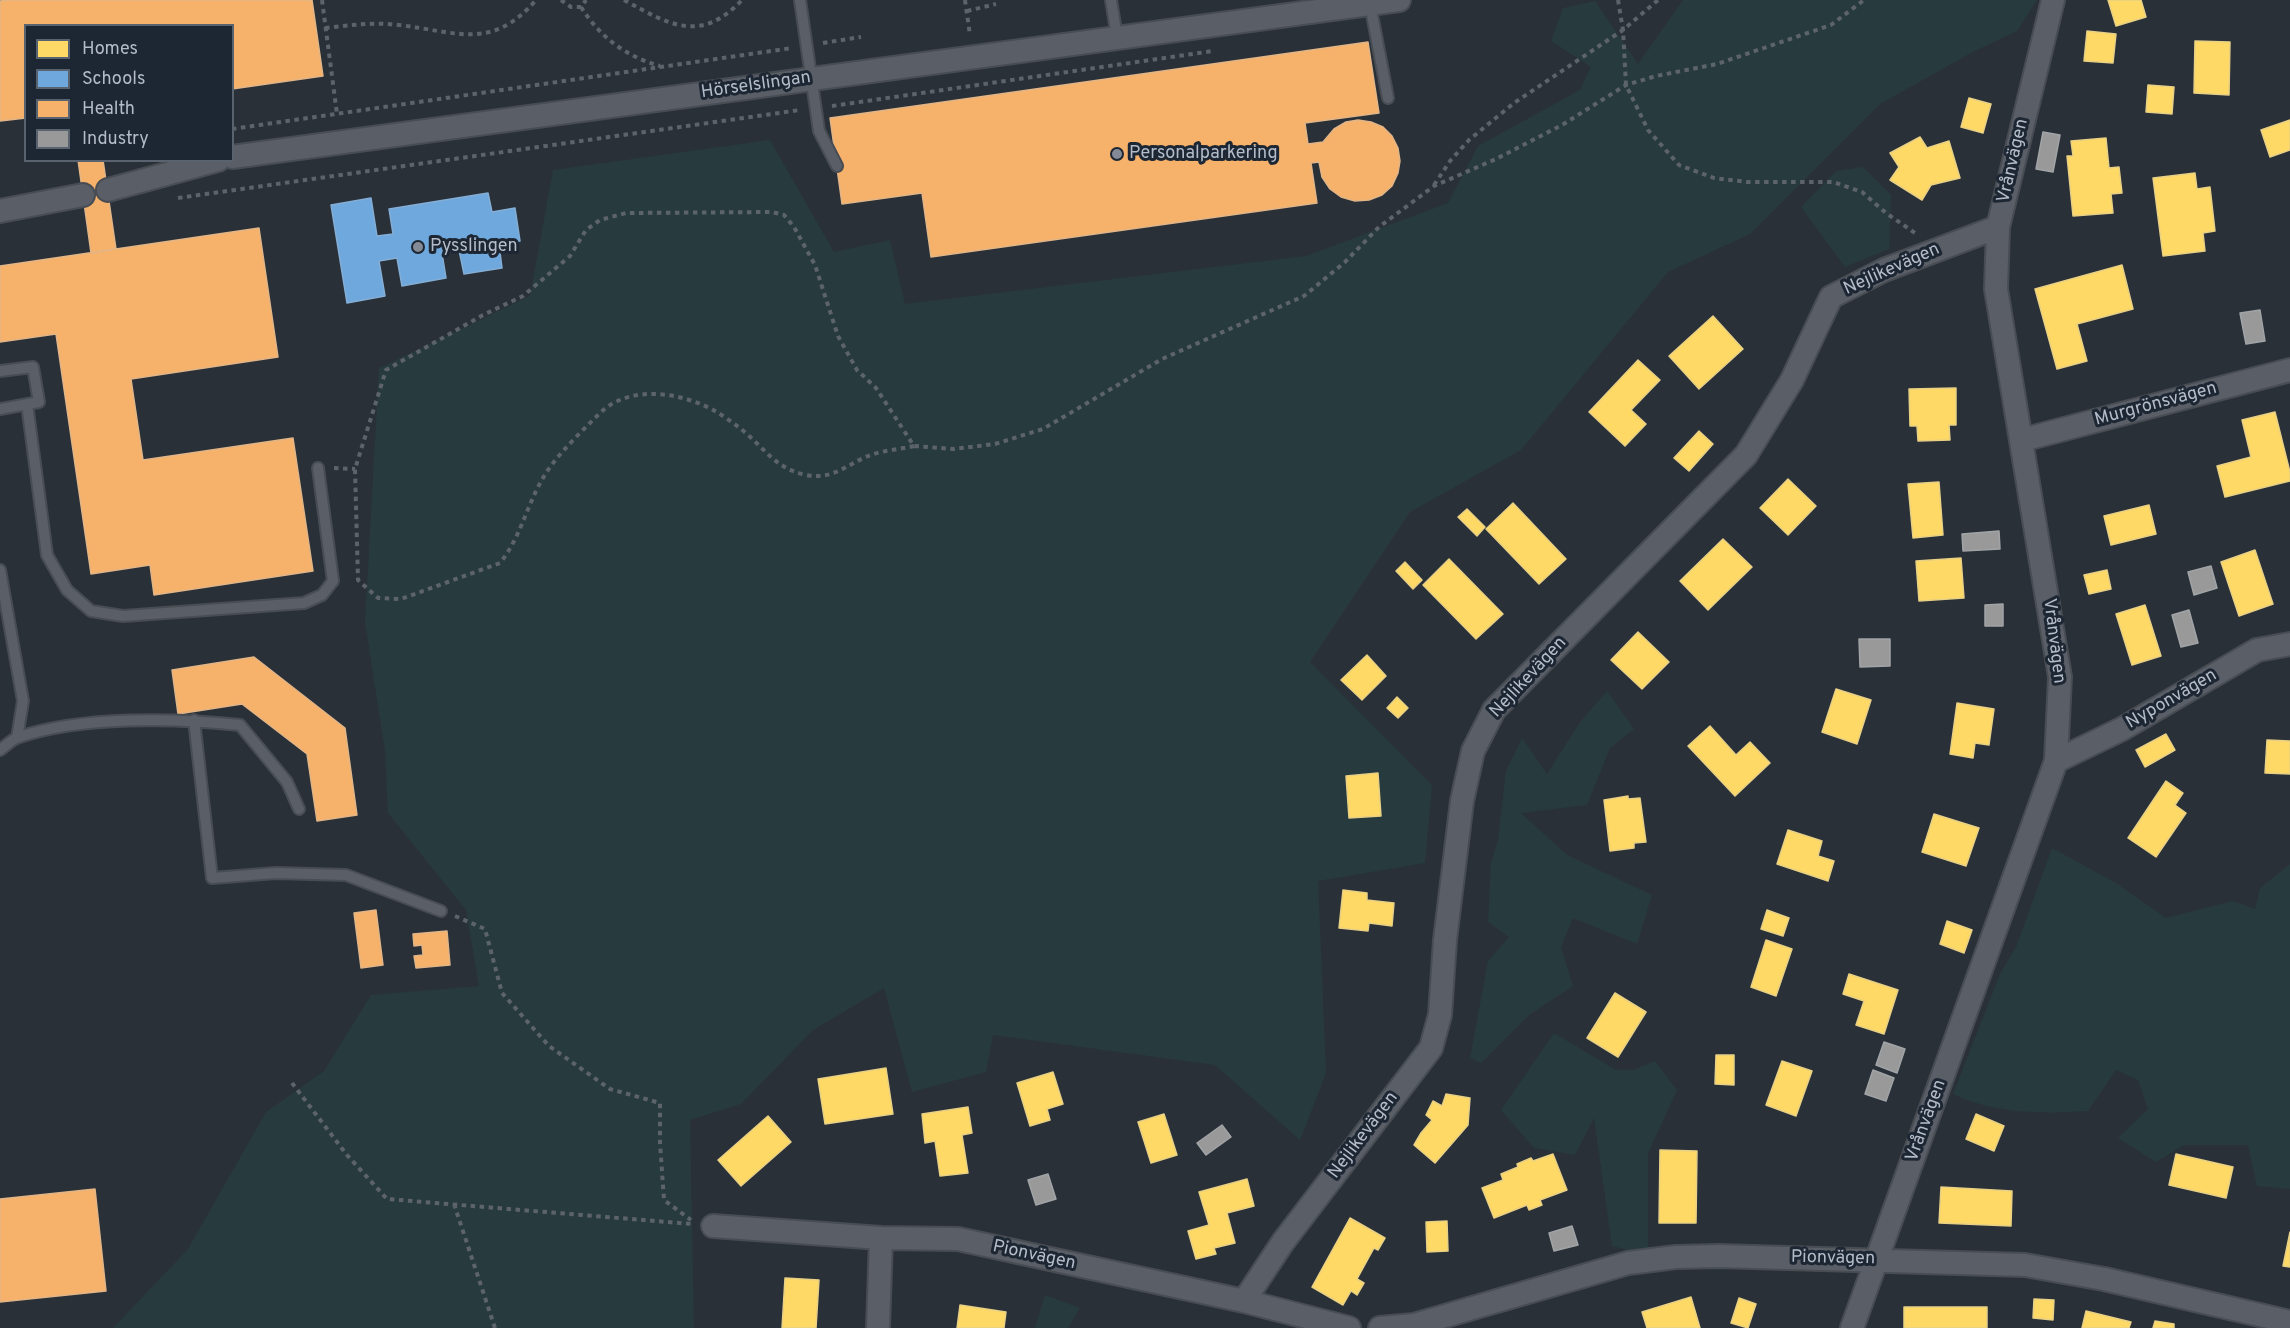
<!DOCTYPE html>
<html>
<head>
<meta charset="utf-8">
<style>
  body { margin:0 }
  #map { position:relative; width:2290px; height:1328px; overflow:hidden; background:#2a3038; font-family:Overpass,sans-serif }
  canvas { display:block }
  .legend { position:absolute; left:24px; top:24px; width:210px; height:138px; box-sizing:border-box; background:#1d2633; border:2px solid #59626f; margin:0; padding:8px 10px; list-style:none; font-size:18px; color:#b4bcc9 }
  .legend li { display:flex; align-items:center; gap:12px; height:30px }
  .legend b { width:30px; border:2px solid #59626f }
</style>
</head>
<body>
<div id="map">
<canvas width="2290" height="1328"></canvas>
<ul class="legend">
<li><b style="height:16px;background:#ffd966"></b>Homes</li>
<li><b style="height:16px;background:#6fa8dc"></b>Schools</li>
<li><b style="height:16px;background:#f6b26b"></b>Health</li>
<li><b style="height:16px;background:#999"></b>Industry</li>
</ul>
</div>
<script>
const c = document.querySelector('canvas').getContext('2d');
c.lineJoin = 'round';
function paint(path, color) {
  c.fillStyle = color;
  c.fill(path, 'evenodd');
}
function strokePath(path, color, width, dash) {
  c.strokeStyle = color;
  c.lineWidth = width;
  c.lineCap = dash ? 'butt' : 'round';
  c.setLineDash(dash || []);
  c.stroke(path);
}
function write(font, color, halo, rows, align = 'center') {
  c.font = font + ' Overpass,sans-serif';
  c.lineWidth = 6;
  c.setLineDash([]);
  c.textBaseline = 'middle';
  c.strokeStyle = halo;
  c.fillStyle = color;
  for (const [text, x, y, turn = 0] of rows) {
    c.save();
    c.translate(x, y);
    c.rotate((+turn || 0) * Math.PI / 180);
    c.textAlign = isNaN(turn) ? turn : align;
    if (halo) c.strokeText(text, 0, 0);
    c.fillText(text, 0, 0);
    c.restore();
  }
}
paint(new Path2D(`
  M1683,0H2037L2017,31L1971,53L1880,104L1750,234L1668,272L1521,450L1410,512L1310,662L1432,785L1425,863L1318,881L1326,1073L1300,1140L1215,1065L993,1035L986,1072L912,1092L884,988L813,1030L741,1104L690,1120L694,1328H113L188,1249L266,1112L324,1071L371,995L479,986L466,910L388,813L385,751L365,622L379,368L530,296L553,170L770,140L834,252L890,240L905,304L1306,256L1448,203L1478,146L1580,90L1591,67L1551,41L1563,8L1595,1L1638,64Z
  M1863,167L1891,195L1889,249L1845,267L1801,207L1836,171Z
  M1607,691L1634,729L1610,748L1587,805L1521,813L1567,855L1652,895L1637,944L1573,918L1561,947L1573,986L1529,1015L1481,1063L1470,1058L1488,961L1509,937L1488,922L1491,863L1498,841L1506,771L1522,738L1547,774L1580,722Z
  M2052,848L2116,883L2166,918L2233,901L2255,909L2260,888L2290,864V1189L2257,1186L2248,1145H2184L2156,1162L2118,1138L2148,1109L2138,1080L2116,1070L2088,1111C2043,1114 1994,1114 1953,1094L2000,974L2016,947Z
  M1554,1033L1616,1070H1634L1655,1061L1677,1090L1648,1153V1255L1612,1246L1594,1118L1575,1155L1534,1148L1501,1110Z
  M1045,1295L1080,1308L1068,1328H1035Z`), '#273a3e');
const homes = new Path2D(`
  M2108,0H2141L2146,17L2116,26Z
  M2087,31L2116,34L2113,63L2084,61Z
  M2195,41L2230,42L2229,95L2194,93Z
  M2148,85L2174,87L2172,114L2146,112Z
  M1969,98L1991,104L1983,133L1961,127Z
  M2290,120V150L2270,157L2261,130Z
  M1920,137L1927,148L1949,141L1960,178L1931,185L1922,200L1890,180L1899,167L1890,153Z
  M2106,138L2109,168L2119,167L2122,193L2111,194L2113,213L2073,216L2067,156H2073L2071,141Z
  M2195,173L2197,189L2210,187L2215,231L2203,233L2205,251L2163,256L2153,178Z
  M2122,265L2133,309L2077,324L2087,361L2057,369L2035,289Z
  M1713,316L1743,349L1699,389L1669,356Z
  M1638,360L1660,380L1631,410L1646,424L1625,446L1589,412Z
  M1956,388V425H1949L1950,440L1918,441L1917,426H1910L1909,389Z
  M2275,412L2290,472V481L2225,497L2217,466L2251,457L2242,420Z
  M1699,431L1713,444L1689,471L1674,458Z
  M1788,479L1816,506L1788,535L1760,508Z
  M1939,482L1943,535L1913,538L1908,484Z
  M1513,503L1566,559L1539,584L1486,529Z
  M2149,505L2156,534L2111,545L2104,516Z
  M1467,509L1485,527L1477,536L1458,517Z
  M1723,539L1752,567L1708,610L1680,581Z
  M2255,550L2273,604L2239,616L2221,562Z
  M1961,558L1964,598L1919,601L1916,561Z
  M1449,559L1503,614L1476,639L1423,585Z
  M1405,562L1422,580L1413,589L1396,571Z
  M2107,570L2111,589L2089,594L2084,575Z
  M2145,605L2161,656L2132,665L2116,614Z
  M1638,632L1669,662L1642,689L1611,660Z
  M1367,655L1386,676L1362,700L1341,680Z
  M1836,689L1871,700L1857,744L1822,732Z
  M1397,697L1408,708L1398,718L1387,708Z
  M1957,703L1994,709L1989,745L1975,743L1973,758L1950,754Z
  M1710,726L1736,755L1750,742L1770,763L1735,796L1688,746Z
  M2166,734L2175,750L2145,767L2136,750Z
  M2267,740L2290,741V774L2265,773Z
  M1378,773L1381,816L1349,818L1346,776Z
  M2166,781L2183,793L2175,805L2186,813L2156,857L2128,838Z
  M1628,796V799L1640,798L1646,842L1634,843V848L1610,851L1604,800Z
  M1934,814L1979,828L1966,866L1922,852Z
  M1788,830L1822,841L1818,856L1834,861L1828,881L1777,864Z
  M1343,890L1367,893V900L1394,903L1392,926L1369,923L1368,931L1339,928Z
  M1767,910L1789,918L1783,936L1761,929Z
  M1947,921L1972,930L1964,953L1940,944Z
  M1766,940L1792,949L1776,996L1751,987Z
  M1849,974L1898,990L1884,1034L1856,1025L1864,1001L1843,994Z
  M1615,993L1646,1012L1618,1057L1587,1038Z
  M1716,1055H1734V1085L1715,1084Z
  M1782,1061L1812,1071L1796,1116L1766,1105Z
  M886,1068L893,1114L825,1124L818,1079Z
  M1053,1072L1063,1104L1047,1109L1050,1120L1030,1126L1017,1083Z
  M1446,1094L1470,1098L1468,1125L1435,1163L1414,1145L1421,1133L1432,1120L1426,1115L1433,1101L1442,1106Z
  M968,1107L972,1133L962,1135L968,1173L940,1176L935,1141L925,1143L922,1114Z
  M1164,1114L1177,1155L1151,1163L1138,1122Z
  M1976,1114L2004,1126L1994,1151L1966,1139Z
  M768,1116L791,1142L741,1186L718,1160Z
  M1660,1150L1697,1151L1696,1223H1659Z
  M1553,1154L1567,1190L1540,1200L1542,1205L1529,1210L1527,1205L1494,1218L1482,1188L1503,1180L1501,1174L1518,1167L1517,1164L1531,1158L1533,1161Z
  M2176,1154L2233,1167L2226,1198L2169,1185Z
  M1247,1179L1254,1206L1227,1213L1235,1243L1214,1248L1216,1254L1196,1259L1188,1231L1209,1225L1199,1192Z
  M1941,1187L2012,1191L2011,1226L1939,1223Z
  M1350,1218L1385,1238L1378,1250L1374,1248L1357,1279L1364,1283L1357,1295L1351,1291L1343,1305L1312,1287Z
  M1447,1221L1448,1251L1427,1252L1426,1222Z
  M2290,1232V1267L2283,1266Z
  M785,1278L819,1280L816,1328H782Z
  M1691,1297L1700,1328H1647L1642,1312Z
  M1739,1298L1756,1304L1748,1328L1731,1323Z
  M2034,1299L2054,1300L2053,1320L2033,1318Z
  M960,1305L1006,1312L1004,1328H957Z
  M1904,1307H1987V1328H1904Z
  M2086,1311L2131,1322L2129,1328H2082Z
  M2155,1321L2174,1324V1328H2153Z`);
paint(homes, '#ffd966');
strokePath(homes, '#e8d084', 1.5);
const schools = new Path2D(`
  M488,193L492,212L515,208L520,241L499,244L502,268L464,274L459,250L442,253L446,278L402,286L397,258L379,261L385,296L347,303L331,205L371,198L377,236L393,234L389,209Z`);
paint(schools, '#6fa8dc');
strokePath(schools, '#84aed6', 1.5);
const health = new Path2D(`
  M8,0H312L323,76L232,89V26H26V118L0,121V1Z
  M1368,42L1379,113L1305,123L1308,144L1323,142L1334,129L1346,122L1358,120L1371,122L1383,127L1392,136L1398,148L1400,161L1398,173L1392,186L1382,195L1369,200L1355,201L1341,197L1330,189L1322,177L1319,162L1311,163L1317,203L931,257L922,193L842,204L830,118Z
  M78,160H103L116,249L91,253Z
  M259,228L278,357L131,379L143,460L293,438L313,571L154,595L150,565L91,574L56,334L0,342V266Z
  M254,657L345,728L357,815L317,821L307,754L242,704L178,714L172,670Z
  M376,910L383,965L361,968L354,913Z
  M447,931L450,965L416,968L414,956L423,955L422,945L414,946L413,934Z
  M95,1189L106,1291L0,1302V1199Z`);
paint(health, '#f6b26b');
strokePath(health, '#e2b587', 1.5);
const industry = new Path2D(`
  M2043,132L2060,135L2053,172L2036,169Z
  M2260,310L2265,341L2246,344L2240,313Z
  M1999,531L2000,549L1963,551L1962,534Z
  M2211,566L2217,588L2194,595L2188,572Z
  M2003,604V626H1985V605Z
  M2189,610L2198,643L2181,647L2172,615Z
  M1859,639H1890V666L1860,667Z
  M1884,1042L1905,1049L1897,1073L1876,1065Z
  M1873,1070L1894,1078L1886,1101L1865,1094Z
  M1222,1125L1231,1137L1206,1155L1197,1143Z
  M1048,1174L1056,1199L1036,1205L1028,1180Z
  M1572,1226L1578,1245L1554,1251L1549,1233Z`);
paint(industry, '#999');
strokePath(industry, '#a1a4a7', 1.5);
const lane = new Path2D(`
  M800,0L819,131L837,166
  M1111,0L1117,37
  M1370,4L1388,98
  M0,371L33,367L39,402L0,409
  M27,404L47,555L67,590L91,611L123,616L304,603L322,595L333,581L318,468
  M0,570L23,701L17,738
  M194,720L212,878L276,873L346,875L441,911
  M0,750C6,746 12,739 19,737C82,716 175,718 240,725L287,782L299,809`);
const street = new Path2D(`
  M232,157L1399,0
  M108,190L218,160
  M0,211L83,195
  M2022,440L2290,370
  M2056,761L2122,729L2257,650L2290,644
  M713,1226L881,1238L958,1239L1244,1301L1349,1328
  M1244,1301L1283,1242L1431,1048L1440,1015L1445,940L1462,801L1473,751L1494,710L1746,455L1792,380L1831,297L1884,270L1998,227
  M878,1328L881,1238
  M1380,1328L1414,1325L1628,1263L1676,1257L1719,1256L2025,1265L2104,1279L2290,1322
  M1852,1328L2056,761L2060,677L1996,289L1998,227L2053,0`);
strokePath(lane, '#484c53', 14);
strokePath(street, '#484c53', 26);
strokePath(new Path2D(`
  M322,0L337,114
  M561,0L571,7H581L586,0
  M624,0C670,25 700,44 742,0
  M965,0L970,35
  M1618,0L1623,30L1626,85L1648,130L1679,165L1714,178L1747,182H1833L1862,192L1886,213L1915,233
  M581,7C600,37 625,56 660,66
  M967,11L996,4
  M325,28C350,25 374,22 399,25C458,32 492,51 536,0
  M823,43L861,37
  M832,106L1213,51
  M232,129L792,48
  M1434,185L1450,161L1469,140L1514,103L1623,30L1658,0
  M178,198L800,110
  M914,446C901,449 886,450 874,454C850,461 835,481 806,475C774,468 765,448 741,429C733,423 724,416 715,411C681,392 630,384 600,413C582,431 562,450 548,470C528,499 522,536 500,563L401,599L378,598L358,580L355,469L386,370L483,315L523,296L570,256L586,230L600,220L626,213L772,212L784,215L794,227L815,265L838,336L857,370L876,388L914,446L954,449L995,444L1043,429L1162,359L1304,296L1345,262L1379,227L1434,186L1496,159L1562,125L1626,85L1656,76L1717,64L1831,25L1864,0
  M334,468L355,469
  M455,916L485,929L502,993L549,1046L610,1089L660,1103V1143L664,1200L691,1220
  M292,1083L347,1155L387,1199L692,1224
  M454,1204L495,1328`), '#5d636a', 4, [4.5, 4.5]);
strokePath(lane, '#5a5e66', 10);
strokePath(street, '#5a5e66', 22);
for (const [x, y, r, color] of [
  [1117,154,6,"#848b96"],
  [418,247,6,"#848b96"]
]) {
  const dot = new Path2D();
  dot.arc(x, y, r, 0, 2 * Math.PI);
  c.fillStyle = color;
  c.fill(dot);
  strokePath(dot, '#1d2633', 2);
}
write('18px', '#b4bcc9', '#1d2633', [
  ["Hörselslingan",756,86,-8],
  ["Vrånvägen",2014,161,-77],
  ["Nejlikevägen",1892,270,-24],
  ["Murgrönsvägen",2156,405,-15],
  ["Vrånvägen",2053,641,83],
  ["Nejlikevägen",1529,678,-47],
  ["Nyponvägen",2172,700,-30],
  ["Vrånvägen",1927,1121,-70],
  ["Nejlikevägen",1364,1136,-53],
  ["Pionvägen",1034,1256,12],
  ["Pionvägen",1833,1259,1]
]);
write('18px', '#b4bcc9', '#1d2633', [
  ["Personalparkering",1129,154],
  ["Pysslingen",430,247]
], 'left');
</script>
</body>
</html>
